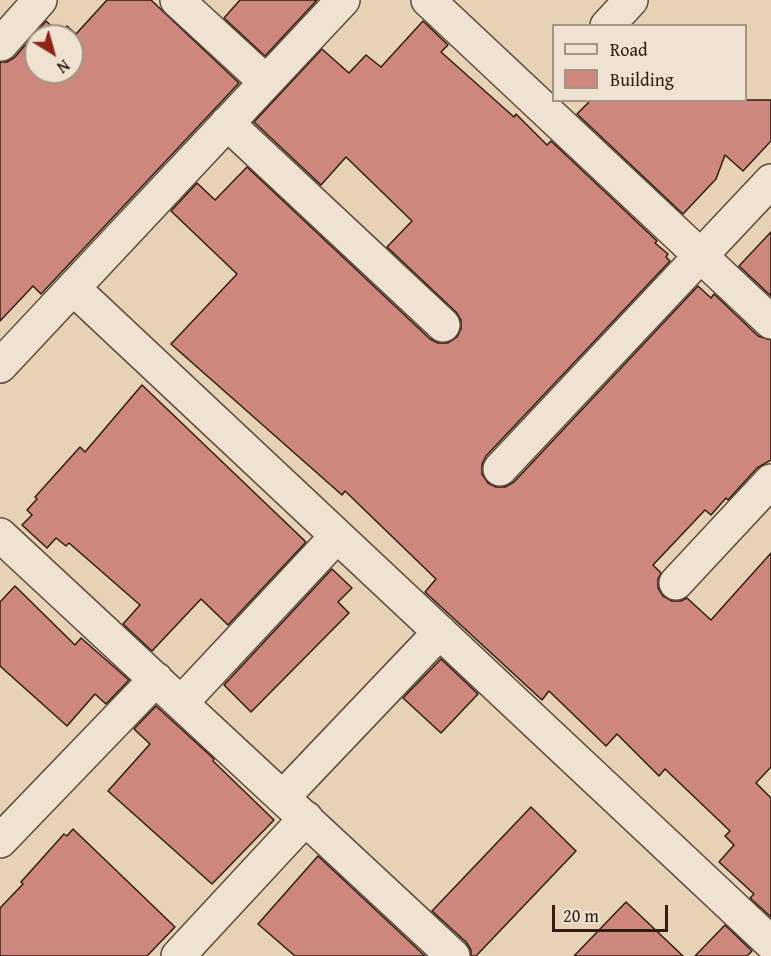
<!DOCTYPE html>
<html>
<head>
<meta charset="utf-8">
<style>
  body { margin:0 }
  #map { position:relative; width:771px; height:956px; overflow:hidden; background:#e7d2b6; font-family:"Gentium Book Plus",serif }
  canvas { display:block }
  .legend { position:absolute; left:552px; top:24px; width:195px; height:78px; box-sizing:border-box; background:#efe2d0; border:2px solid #a39484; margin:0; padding:8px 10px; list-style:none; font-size:18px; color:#301e13 }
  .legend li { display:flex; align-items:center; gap:12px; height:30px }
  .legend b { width:30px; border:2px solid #a39484 }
  .north { position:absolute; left:24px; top:24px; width:60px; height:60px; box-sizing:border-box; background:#efe2d0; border:2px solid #a39484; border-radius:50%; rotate:143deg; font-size:16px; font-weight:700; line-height:24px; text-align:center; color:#301e13 }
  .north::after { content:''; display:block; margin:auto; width:21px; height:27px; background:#8f2418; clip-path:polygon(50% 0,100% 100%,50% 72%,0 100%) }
  .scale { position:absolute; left:552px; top:905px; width:116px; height:27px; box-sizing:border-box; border:3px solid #301e13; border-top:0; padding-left:8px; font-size:18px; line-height:21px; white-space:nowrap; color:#301e13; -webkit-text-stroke:4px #efe2d0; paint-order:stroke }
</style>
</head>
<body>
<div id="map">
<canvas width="771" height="956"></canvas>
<ul class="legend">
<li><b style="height:8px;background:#efe2d0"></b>Road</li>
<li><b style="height:16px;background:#ce877d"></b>Building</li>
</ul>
<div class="north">N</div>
<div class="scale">20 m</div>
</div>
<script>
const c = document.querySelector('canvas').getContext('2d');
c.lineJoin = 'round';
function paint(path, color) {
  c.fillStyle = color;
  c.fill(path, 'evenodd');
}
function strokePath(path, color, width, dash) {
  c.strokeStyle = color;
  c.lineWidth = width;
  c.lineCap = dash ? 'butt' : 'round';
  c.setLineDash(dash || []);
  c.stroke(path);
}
const building = new Path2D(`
  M107,0H151L239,83L41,294L33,286L0,321V62H7L15,57L46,21L60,34L67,26L76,34ZM36,36H72V72H36Z
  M240,0H317L265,56L224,18Z
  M423,21L448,45L441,52L514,117L516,114L547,145L551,141L657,241L655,243L668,254L666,257L670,261L486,456L482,464V474L488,483L496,487H505L514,482L698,286L711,298L714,294L758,336L771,340V460L757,468L728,500L726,498L711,515L705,510L653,565L661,573L658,579V588L663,596L672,601H681L687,598L711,620L771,553V767L756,783L771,798V917L750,898L754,894L719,862L734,845L725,836L730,831L665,769L659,776L617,734L606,746L549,691L542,700L425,592L436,579L345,491L342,495L171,344L237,274L171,211L197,183L215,200L247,167L430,339L438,343H448L457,337L461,329V320L456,312L387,247L412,221L346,157L321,185L254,122L322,49L349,73L366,55L381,67Z
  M591,100H771V141L743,171L725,155L716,179L683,214L577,114Z
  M771,232V296L739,266Z
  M142,385L306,542L228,625L201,599L152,651L123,624L140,605L69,543L66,546L56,538L47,548L22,525L32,515L27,510L37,499L35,497L80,447L85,452Z
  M332,569L352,588L338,602L349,613L251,712L224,685Z
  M15,586L75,645L81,638L129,680L106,704L95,694L67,726L0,666V602Z
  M441,659L478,694L441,733L403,698Z
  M156,706L214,759L213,761L274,820L212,884L108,791L150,744L134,729Z
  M531,807L576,851L476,956H471V950L466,942L432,911Z
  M73,829L175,927L147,956H0V908L23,884L21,882L64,834L67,836Z
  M318,856L425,956H295L258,924Z
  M626,902L683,956H574Z
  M725,925L752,951L747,956H695Z`);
paint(building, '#ce877d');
strokePath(building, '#301e13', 1.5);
const street = new Path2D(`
  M177,0L266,82
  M428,0L771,322
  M607,26L631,0
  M1,44L40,0
  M227,123L443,325
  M73,288L771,943
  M0,366L343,0
  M500,469L771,181
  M0,535L453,956
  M676,583L771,481
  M181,703L337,536
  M283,797L440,632
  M0,841L156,679
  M178,956L306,818`);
strokePath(street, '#5e4b3c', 36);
strokePath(street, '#efe2d0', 33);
</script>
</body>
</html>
